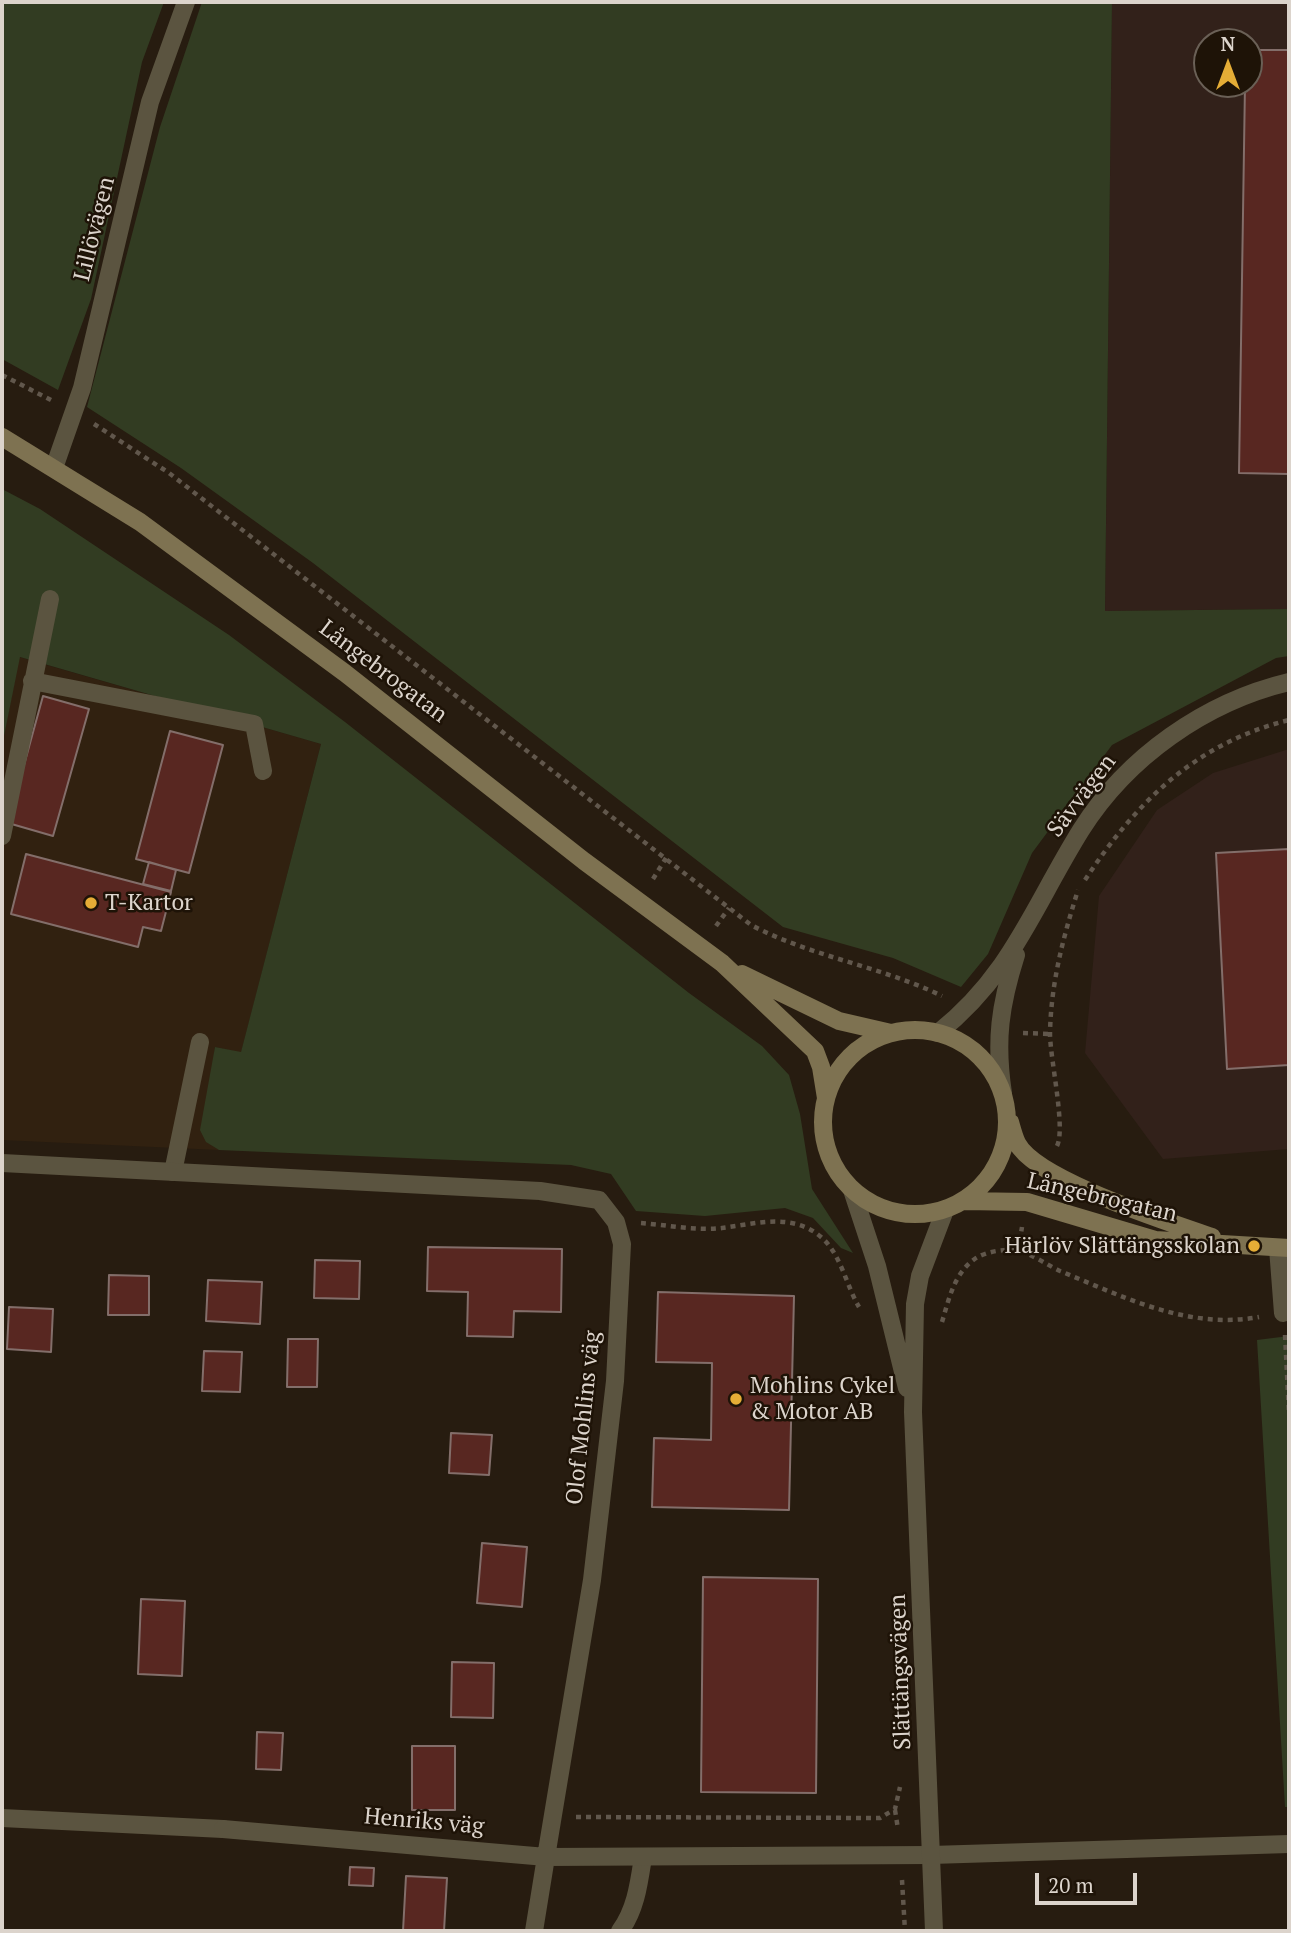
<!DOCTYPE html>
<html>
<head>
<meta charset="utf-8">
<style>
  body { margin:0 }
  #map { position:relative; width:1291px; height:1933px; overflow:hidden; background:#271c10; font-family:"PT Serif",serif }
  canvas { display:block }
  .frame { position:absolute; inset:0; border:4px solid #dcd4cc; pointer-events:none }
  .north { position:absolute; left:1193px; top:28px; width:70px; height:70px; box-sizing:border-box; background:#1e1307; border:2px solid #6a6056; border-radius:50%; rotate:0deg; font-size:19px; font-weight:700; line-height:28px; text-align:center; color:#dcd4cc }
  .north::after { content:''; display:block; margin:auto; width:24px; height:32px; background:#e5ad36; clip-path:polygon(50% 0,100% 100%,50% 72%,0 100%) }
  .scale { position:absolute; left:1035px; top:1873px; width:102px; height:32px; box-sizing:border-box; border:4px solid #dcd4cc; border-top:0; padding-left:9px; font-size:21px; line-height:24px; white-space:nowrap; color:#dcd4cc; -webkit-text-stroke:5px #1e1307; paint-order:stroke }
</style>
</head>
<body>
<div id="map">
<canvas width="1291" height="1933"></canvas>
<div class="frame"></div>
<div class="north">N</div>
<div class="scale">20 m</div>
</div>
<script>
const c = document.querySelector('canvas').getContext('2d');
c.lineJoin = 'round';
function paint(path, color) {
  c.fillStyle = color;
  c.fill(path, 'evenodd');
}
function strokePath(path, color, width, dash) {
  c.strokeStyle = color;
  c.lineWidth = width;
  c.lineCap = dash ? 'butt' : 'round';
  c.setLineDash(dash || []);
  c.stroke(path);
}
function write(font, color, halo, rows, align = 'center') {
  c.font = font + ' "PT Serif",serif';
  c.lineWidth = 5;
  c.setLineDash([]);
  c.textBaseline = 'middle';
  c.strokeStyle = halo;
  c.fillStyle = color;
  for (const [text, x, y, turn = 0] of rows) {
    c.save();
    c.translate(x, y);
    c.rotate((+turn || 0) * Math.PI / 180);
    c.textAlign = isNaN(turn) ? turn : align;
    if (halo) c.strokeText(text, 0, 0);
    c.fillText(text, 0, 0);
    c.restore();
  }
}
paint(new Path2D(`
  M19,657L321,744L241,1053L215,1047L207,1142L219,1150L2,1140V746Z`), '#312110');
paint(new Path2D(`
  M1112,2H1289V609L1105,611ZM1207,42H1249V84H1207Z
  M1289,749V1149L1163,1159L1085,1053L1099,896L1157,810L1213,773Z`), '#32211a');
paint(new Path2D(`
  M2,2H164L142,62L91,299L58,390L2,359Z
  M202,2H1112L1105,611L1289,609V656L1276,658L1112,745L1032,853L988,954L961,987L893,958L783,927L313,563L181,468L87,407L160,127Z
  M2,489L40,509L229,635L345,722L689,993L762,1046L789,1075L800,1114L812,1189L853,1253L841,1248L813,1218L785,1208L705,1216L636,1211L611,1174L571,1165L219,1150L206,1142L200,1130L215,1047L241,1052L321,744L20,657L2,746Z
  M1289,1336V1807H1285L1257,1340Z`), '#323c22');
const building = new Path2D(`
  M1249,50H1289V474L1239,473L1245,84H1249Z
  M43,696L89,709L53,836L8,823Z
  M170,731L223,745L189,873L136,859Z
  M1289,849V1065L1227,1069L1216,853Z
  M26,854L171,892L161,931L143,927L138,947L11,914Z
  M149,862L176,870L171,891L143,884Z
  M428,1247L562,1249L561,1312L514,1311L513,1337L467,1336L468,1292L427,1291Z
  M315,1260L360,1261L359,1299L314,1298Z
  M109,1275L149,1276V1315H108Z
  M208,1280L262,1282L260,1324L206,1321Z
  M658,1292L794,1296L789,1510L652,1507L654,1438L711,1440L712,1363L656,1362Z
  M9,1307L53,1309L51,1352L7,1349Z
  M288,1339H318L317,1387H287Z
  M204,1351L242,1352L240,1392L202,1391Z
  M451,1433L492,1435L489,1475L449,1473Z
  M482,1543L527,1547L522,1607L477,1603Z
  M703,1577L818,1579L816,1793L701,1792Z
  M141,1599L185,1601L182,1676L138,1674Z
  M452,1662L494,1663L493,1718L451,1717Z
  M257,1732L283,1733L281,1770L256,1769Z
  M412,1746H455V1810H412Z
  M350,1867L374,1868L373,1886L349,1885Z
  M406,1876L447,1878L444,1931H403Z`);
paint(building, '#582721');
strokePath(building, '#836e6a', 2);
strokePath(new Path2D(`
  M2,375L53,401
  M94,424L169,473L751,925C812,957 880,966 942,996
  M653,879L666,858
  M1085,880C1136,802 1196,743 1289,720
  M716,926L729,908
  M1023,1033L1050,1034
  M1057,1146C1066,1128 1050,1059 1050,1033C1051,983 1063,938 1078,890
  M641,1223C667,1225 697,1231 722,1228C755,1224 792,1212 821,1237C841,1254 846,1285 859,1307
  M1018,1251L1022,1227
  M942,1322C949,1299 954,1273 976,1258C986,1252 1005,1248 1017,1251C1031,1253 1047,1265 1060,1271C1124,1297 1188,1330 1259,1317
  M1285,1335L1289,1414
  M895,1810L898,1829
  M576,1817L880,1818L895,1809L900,1787
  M902,1880L905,1931`), '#61574c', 4.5, [5, 5]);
strokePath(new Path2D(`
  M32,681L254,724L263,771
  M2,836L50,599
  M173,1172L200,1042
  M1278,1248L1283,1313
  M2,1818L223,1829
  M931,1855L1289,1844
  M620,1931C636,1909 639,1883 643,1857`), '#5b5440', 18);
strokePath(new Path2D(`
  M54,468L82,388L150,102L186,2
  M938,1033C1012,974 1033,907 1081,830C1127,757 1205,702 1289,682
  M1003,1093C995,1041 1000,1005 1016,955
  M2,1163L540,1191L599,1200L616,1222L622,1244L615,1381L592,1580L546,1857L931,1855
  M223,1829L546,1857L534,1931`), '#5b5440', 18);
strokePath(new Path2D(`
  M852,1190L877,1266L907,1388
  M934,1931L913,1412L915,1304L920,1276L945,1210`), '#5b5440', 18);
strokePath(new Path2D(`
  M2,437L140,522L345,673L584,861L722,963L815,1051L821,1067L826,1098
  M742,974L839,1021L891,1033
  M823 1122a92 92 0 1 1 184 0a92 92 0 1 1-184 0Z
  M1010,1122C1012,1129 1014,1137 1017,1143C1037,1181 1170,1222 1212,1237
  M964,1201L1027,1202L1155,1240L1289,1248`), '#7e7251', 18);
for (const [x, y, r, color] of [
  [91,903,7,"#e5ad36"],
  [1254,1246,7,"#e5ad36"],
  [736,1399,7,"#e5ad36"]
]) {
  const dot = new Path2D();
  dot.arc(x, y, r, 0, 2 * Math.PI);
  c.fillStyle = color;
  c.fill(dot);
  strokePath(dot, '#1e1307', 2.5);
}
write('23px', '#dcd4cc', '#1e1307', [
  ["Lillövägen",95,229,-76],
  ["Långebrogatan",383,672,37],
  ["Sävvägen",1082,796,-53],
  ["Långebrogatan",1102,1198,13],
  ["Olof Mohlins väg",584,1418,-84],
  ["Slättängsvägen",901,1672,-92],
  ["Henriks väg",424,1822,5]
]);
write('23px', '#dcd4cc', '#1e1307', [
  ["T-Kartor",105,903],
  ["Härlöv Slättängsskolan",1240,1246,"right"],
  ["Mohlins Cykel",750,1386],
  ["& Motor AB",750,1412]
], 'left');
</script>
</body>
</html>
